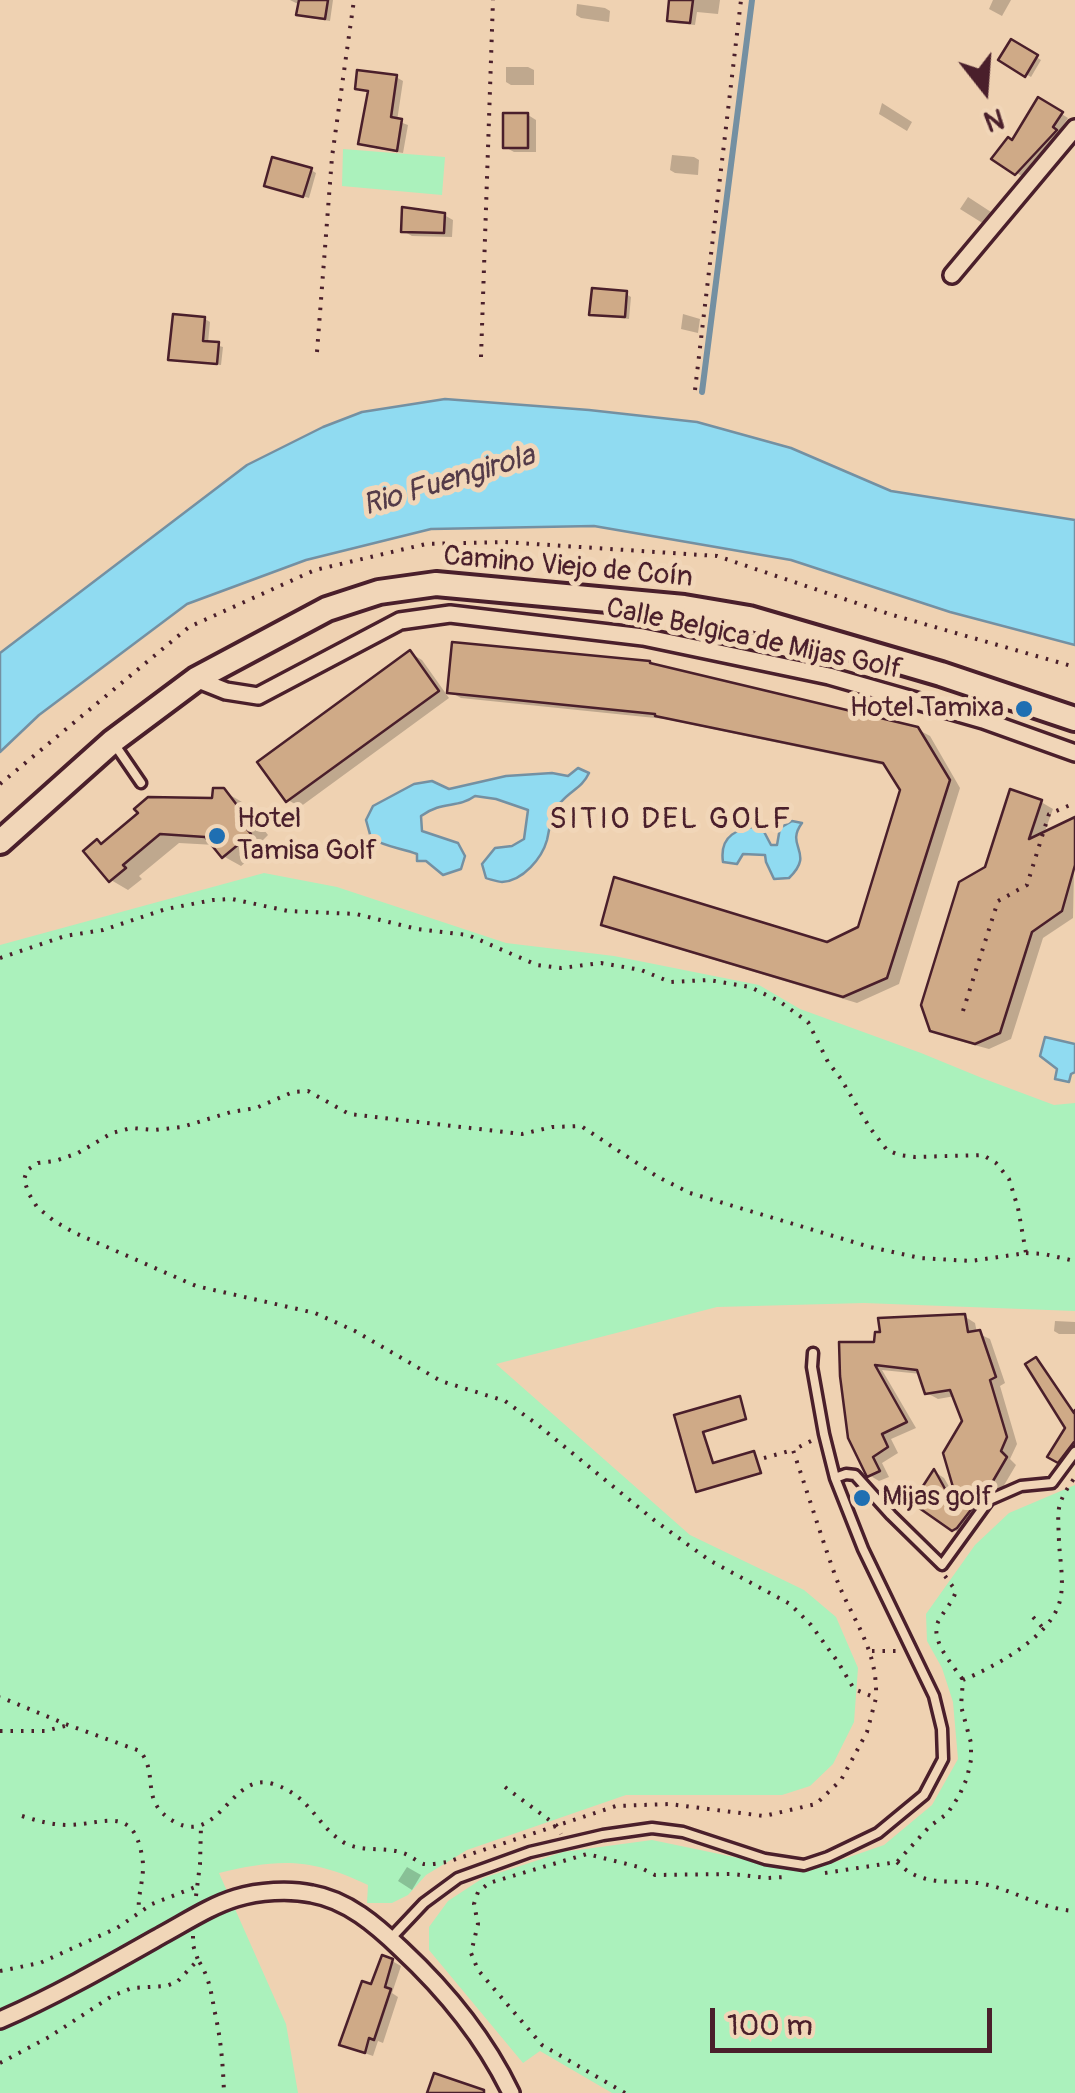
<!DOCTYPE html>
<html>
<head>
<meta charset="utf-8">
<style>
  body { margin:0 }
  #map { position:relative; width:1075px; height:2093px; overflow:hidden; background:#efd2b2; font-family:Pangolin,sans-serif }
  canvas { display:block }
  .north { position:absolute; left:935px; top:40px; width:100px; height:100px; -webkit-text-stroke:8px #f1d6b8; paint-order:stroke; rotate:163deg; font-size:28px; font-weight:700; line-height:40px; text-align:center; color:#4a1f2b }
  .north::after { content:''; display:block; margin:auto; width:35px; height:45px; background:#4a1f2b; clip-path:polygon(50% 0,100% 100%,50% 72%,0 100%) }
  .scale { position:absolute; left:710px; top:2008px; width:282px; height:45px; box-sizing:border-box; border:5px solid #4a1f2b; border-top:0; padding-left:12px; font-size:30px; line-height:35px; white-space:nowrap; color:#4a1f2b; -webkit-text-stroke:8px #f1d6b8; paint-order:stroke }
</style>
</head>
<body>
<div id="map">
<canvas width="1075" height="2093"></canvas>
<div class="north">N</div>
<div class="scale">100 m</div>
</div>
<script>
const c = document.querySelector('canvas').getContext('2d');
c.lineJoin = 'round';
function paint(path, color) {
  c.fillStyle = color;
  c.fill(path, 'evenodd');
}
function strokePath(path, color, width, dash) {
  c.strokeStyle = color;
  c.lineWidth = width;
  c.lineCap = dash ? 'butt' : 'round';
  c.setLineDash(dash || []);
  c.stroke(path);
}
function write(font, color, halo, rows, align = 'center') {
  c.font = font + ' Pangolin,sans-serif';
  c.lineWidth = 10;
  c.setLineDash([]);
  c.textBaseline = 'middle';
  c.strokeStyle = halo;
  c.fillStyle = color;
  for (const [text, x, y, turn = 0] of rows) {
    c.save();
    c.translate(x, y);
    c.rotate((+turn || 0) * Math.PI / 180);
    c.textAlign = isNaN(turn) ? turn : align;
    if (halo) c.strokeText(text, 0, 0);
    c.fillText(text, 0, 0);
    c.restore();
  }
}
paint(new Path2D(`
  M343,149L445,157L442,195L342,186Z
  M264,873L337,887L506,943L614,956L759,985L800,1009L921,1053L982,1078L1054,1105L1075,1103V1311L864,1303L717,1307L496,1364L690,1535L804,1590L836,1617L858,1668L854,1722L833,1764L810,1786L782,1795H626L467,1850L426,1875L408,1895L392,1903H367L368,1885C312,1858 279,1858 219,1873L286,2024L298,2093H0V945Z
  M1075,1485V2093H612L540,2051L523,2063L429,1950V1927L448,1901L483,1878L563,1852L652,1840L806,1872L884,1845L932,1805L958,1759L953,1702L942,1668L927,1641L926,1614L975,1545L1009,1513Z`), '#abf1bc');
const water = new Path2D(`
  M445,399L589,410L697,422L791,448L891,491L1075,520V645L950,612L791,560L594,526L431,529L306,560L187,604L39,715L0,752V653L247,465L323,427L362,412Z
  M578,768L589,773C582,788 571,790 561,802C551,812 550,827 547,840C542,858 523,881 502,882C500,882 488,879 486,878L482,864L495,848L512,846L524,839L528,810L496,799L475,796C457,809 443,800 421,816L422,831L458,843L465,856L461,869L443,875L426,861H417V854C401,848 385,847 371,838L366,820L373,806L414,784L432,781L449,789L506,776L552,773L568,776Z
  M792,821L802,823C784,847 816,852 789,878L774,879L766,862L765,855L743,854L737,864L723,862C719,835 738,828 761,826L771,845H777L780,828Z
  M1045,1037L1075,1044V1072L1071,1074L1069,1082L1055,1079L1057,1069L1040,1056Z`);
paint(water, '#90dbf1');
strokePath(water, '#7490a2', 2.5);
paint(new Path2D(`
  M290,0H333L330,21L304,17L299,14L300,5Z
  M671,0H720L718,14L697,12L695,25L675,23L669,20Z
  M993,0H1011L1002,16L989,9Z
  M577,4L605,8L610,11L609,22L581,18L576,15Z
  M1012,42L1041,60L1031,77L1001,59Z
  M506,67H528L534,70V85H511L506,82Z
  M396,77L403,81L397,121L408,125L403,153L368,147L361,143L370,92L357,88Z
  M1039,100L1068,118L1058,133L1062,135L1023,177L994,158L1013,142Z
  M882,103L912,122L907,131L879,114Z
  M528,115L536,120V152H514L505,147Z
  M672,155L694,157L699,160L698,175L675,173L670,170Z
  M311,170L316,173L309,198L272,187Z
  M968,197L991,212L984,224L960,209Z
  M444,215L453,220L452,237L412,236L403,231Z
  M626,294L631,297L629,319L597,316L592,313Z
  M683,314L700,319L698,333L681,329Z
  M205,319L210,322L208,343L223,347L221,365L176,361L171,358Z
  M410,653L422,660L449,698L300,807L288,800Z
  M450,692L917,729L930,736L960,788L899,984L857,1003L615,930L604,923L827,945L860,929L902,790L888,766L665,719L461,698Z
  M223,791L242,802L268,835L263,840L267,845L241,866L223,856L215,845L179,843L139,876L142,879L128,890L111,880L103,846L215,801Z
  M1041,802L1053,809L1044,834L1075,820L1073,918L1043,938L1011,1039L989,1049L945,1037L932,1030L987,868Z
  M964,1316L975,1323L977,1333L990,1339L1005,1383L1000,1386L1017,1444L1010,1459L1016,1465L1003,1487L964,1536L953,1529L935,1472L944,1478L957,1500L965,1421L955,1396L938,1399L927,1393L921,1374L882,1370L916,1428L891,1439L898,1453L882,1463L889,1477L879,1481L869,1475L876,1345Z
  M1055,1321L1075,1322V1334H1059L1054,1331Z
  M739,1399L747,1419L704,1432L714,1466L754,1454L761,1474L700,1491L677,1417Z
  M1075,1440V1448L1064,1464L1051,1456Z
  M407,1867L421,1875L412,1890L398,1881Z
  M392,1961L401,1966L392,1993L398,1997L383,2043L378,2041L373,2056L350,2048Z`), '#0003');
strokePath(new Path2D(`
  M702,392L752,0`), '#7490a2', 6);
const building = new Path2D(`
  M299,0H328L325,19L296,15Z
  M669,0H693L690,23L667,21Z
  M1011,39L1038,55L1025,77L998,60Z
  M357,70L397,75L391,117L402,119L397,151L358,144L368,91L355,89Z
  M1038,97L1063,112L1053,127L1057,130L1015,175L991,159L1008,137L1012,140Z
  M503,113H528V148H503Z
  M272,157L312,168L303,197L264,186Z
  M402,207L445,213L444,233L401,232Z
  M592,288L627,291L625,317L589,315Z
  M173,314L205,317L203,341L219,342L217,364L168,360Z
  M452,642L650,661V663L918,727L950,780L887,978L843,997L601,925L614,877L827,942L858,927L900,790L883,763L655,716V714L447,693Z
  M410,650L439,691L286,802L257,762Z
  M213,788H224L252,825L247,829L251,834L222,858L205,837L160,834L123,865L126,868L109,882L83,851L97,839L101,844L138,813L134,809L148,797L212,798Z
  M1010,789L1042,800L1029,839L1075,817V865L1062,911L1032,932L1000,1033L975,1044L930,1031L921,1005L959,882L985,867Z
  M965,1314L968,1332L980,1330L996,1377L990,1380L1007,1437L1001,1451L1007,1457L993,1481L957,1528L952,1531L912,1503L934,1469L949,1496L955,1494L943,1453L962,1421L950,1390L925,1394L917,1370L875,1365L907,1422L882,1434L888,1447L873,1457L880,1471L867,1477L848,1438L840,1376L839,1342H874L875,1332H880L878,1318Z
  M1036,1357L1074,1413L1075,1410V1444L1074,1442L1058,1463L1047,1457L1065,1428L1025,1364Z
  M740,1396L746,1419L703,1432L713,1463L754,1451L761,1473L696,1492L674,1415Z
  M382,1955L393,1959L385,1987L391,1989L374,2040L369,2038L365,2053L339,2045L362,1981L371,1984Z
  M434,2073L484,2090V2093H427Z`);
paint(building, '#cfaa87');
strokePath(building, '#4a1f2b', 2.5);
const lane = new Path2D(`
  M115,745L141,783
  M835,1478L846,1474L855,1475L891,1515L942,1565L989,1500L1021,1486L1052,1483L1075,1452
  M391,1938L424,1903L458,1878L530,1852L603,1835L652,1828L683,1832L765,1859L804,1865L828,1857L878,1833L924,1795L943,1759L942,1729L934,1696L863,1549L835,1478L824,1434L812,1367L813,1353`);
const street = new Path2D(`
  M952,275L1075,128
  M196,679L226,691L258,696L400,621L450,614L643,637L829,676L983,720L1075,753
  M0,2020C55,1996 109,1965 162,1935C186,1922 210,1906 236,1898C259,1891 289,1889 312,1894C347,1900 376,1925 401,1949C445,1990 485,2039 511,2093`);
const secondary = new Path2D(`
  M0,842L113,741L196,679L327,609L379,592L436,584L684,607L749,618L941,674L1075,719`);
strokePath(lane, '#4a1f2b', 15);
strokePath(street, '#4a1f2b', 22);
strokePath(secondary, '#4a1f2b', 30);
strokePath(new Path2D(`
  M317,352L332,157L354,0
  M481,357L493,0
  M695,390L741,0
  M0,784L189,627L315,570L426,544L504,542L717,556L889,614L1075,667
  M0,958L65,936L103,930L166,909L213,900L232,899L288,911L356,914L417,929L468,935L537,965L561,968L601,963L641,970L670,982L709,980L750,987L779,1001L808,1022L828,1062L841,1079L870,1128L887,1150L899,1155L915,1157L983,1155L996,1163L1009,1179L1018,1208L1026,1253L971,1261L920,1258L870,1247L690,1193L658,1177L581,1126L552,1127L522,1134L349,1114L308,1091L293,1092L256,1108L231,1112L182,1127L154,1130L131,1128L112,1133L78,1153L55,1161L38,1163L27,1170L24,1180L29,1194L37,1207L54,1221L75,1233L196,1286L315,1313L355,1331L441,1381L505,1401L538,1425L654,1520L709,1560L790,1604L811,1625L838,1662L854,1689L876,1698L867,1732L841,1780L816,1804L764,1816L669,1804L616,1806L447,1862C440,1863 430,1865 424,1864C417,1862 410,1855 403,1853C384,1846 361,1853 343,1842C316,1825 310,1795 273,1784C232,1770 219,1846 175,1822C138,1802 160,1775 140,1751L68,1725L0,1697
  M963,1011L998,901L1027,885L1049,814L1075,803
  M1026,1253L1044,1254L1075,1261
  M811,1441L793,1450C807,1491 820,1533 835,1575C851,1619 878,1647 876,1698
  M764,1458L793,1450
  M945,1576L953,1587L955,1594C951,1604 943,1612 938,1622C930,1641 953,1665 963,1680
  M1033,1617L1043,1628
  M872,1651H897
  M0,1731H45L65,1726
  M505,1787L556,1825L561,1834
  M22,1816C38,1821 52,1825 69,1825C105,1824 133,1805 142,1856C146,1876 137,1893 139,1912
  M897,1862C905,1870 912,1875 923,1878C941,1884 960,1880 978,1883C1012,1888 1039,1909 1075,1911
  M825,1873L897,1862L930,1826L947,1814L959,1796L967,1778L971,1760V1743L961,1706L963,1680C994,1667 1048,1638 1059,1604C1065,1585 1060,1562 1059,1542C1058,1508 1055,1506 1075,1477
  M196,1896L200,1864L201,1826
  M193,1936V1945L198,1960
  M0,1971L40,1963L117,1928L152,1904L198,1886
  M0,2063L49,2037L112,1996L132,1988L166,1986L177,1982L198,1960C210,1978 211,1993 215,2013C221,2040 223,2065 224,2093
  M625,2093L542,2045L478,1970L471,1953L478,1924L474,1904L478,1892L489,1883L587,1854L639,1867L655,1875L732,1874L767,1878L786,1877`), '#4a1f2b', 4, [2.5, 8]);
strokePath(lane, '#f1d6b8', 8);
strokePath(street, '#f1d6b8', 15);
strokePath(secondary, '#f1d6b8', 22);
for (const [x, y, r, color] of [
  [1024,709,10,"#1f6fb2"],
  [217,836,10,"#1f6fb2"],
  [862,1498,10,"#1f6fb2"]
]) {
  const dot = new Path2D();
  dot.arc(x, y, r, 0, 2 * Math.PI);
  c.fillStyle = color;
  c.fill(dot);
  strokePath(dot, '#f1d6b8', 4);
}
write('28px', '#4a1f2b', '#f1d6b8', [
  ["Camino Viejo de Coín",568,568,5],
  ["Calle Belgica de Mijas Golf",754,640,12]
]);
write('28px', '#4a1f2b', '#f1d6b8', [
  ["Hotel Tamixa",1004,709,"right"],
  ["Hotel",237,820],
  ["Tamisa Golf",237,852],
  ["Mijas golf",882,1498]
], 'left');
write('italic 30px', '#543b49', '#f1d6b8', [
  ["Rio Fuengirola",449,482,-17]
]);
c.letterSpacing = '2.5px';
write('30px', '#4a1f2b', '#f1d6b8', [
  ["SITIO DEL GOLF",671,820]
]);
c.letterSpacing = '0px';
</script>
</body>
</html>
